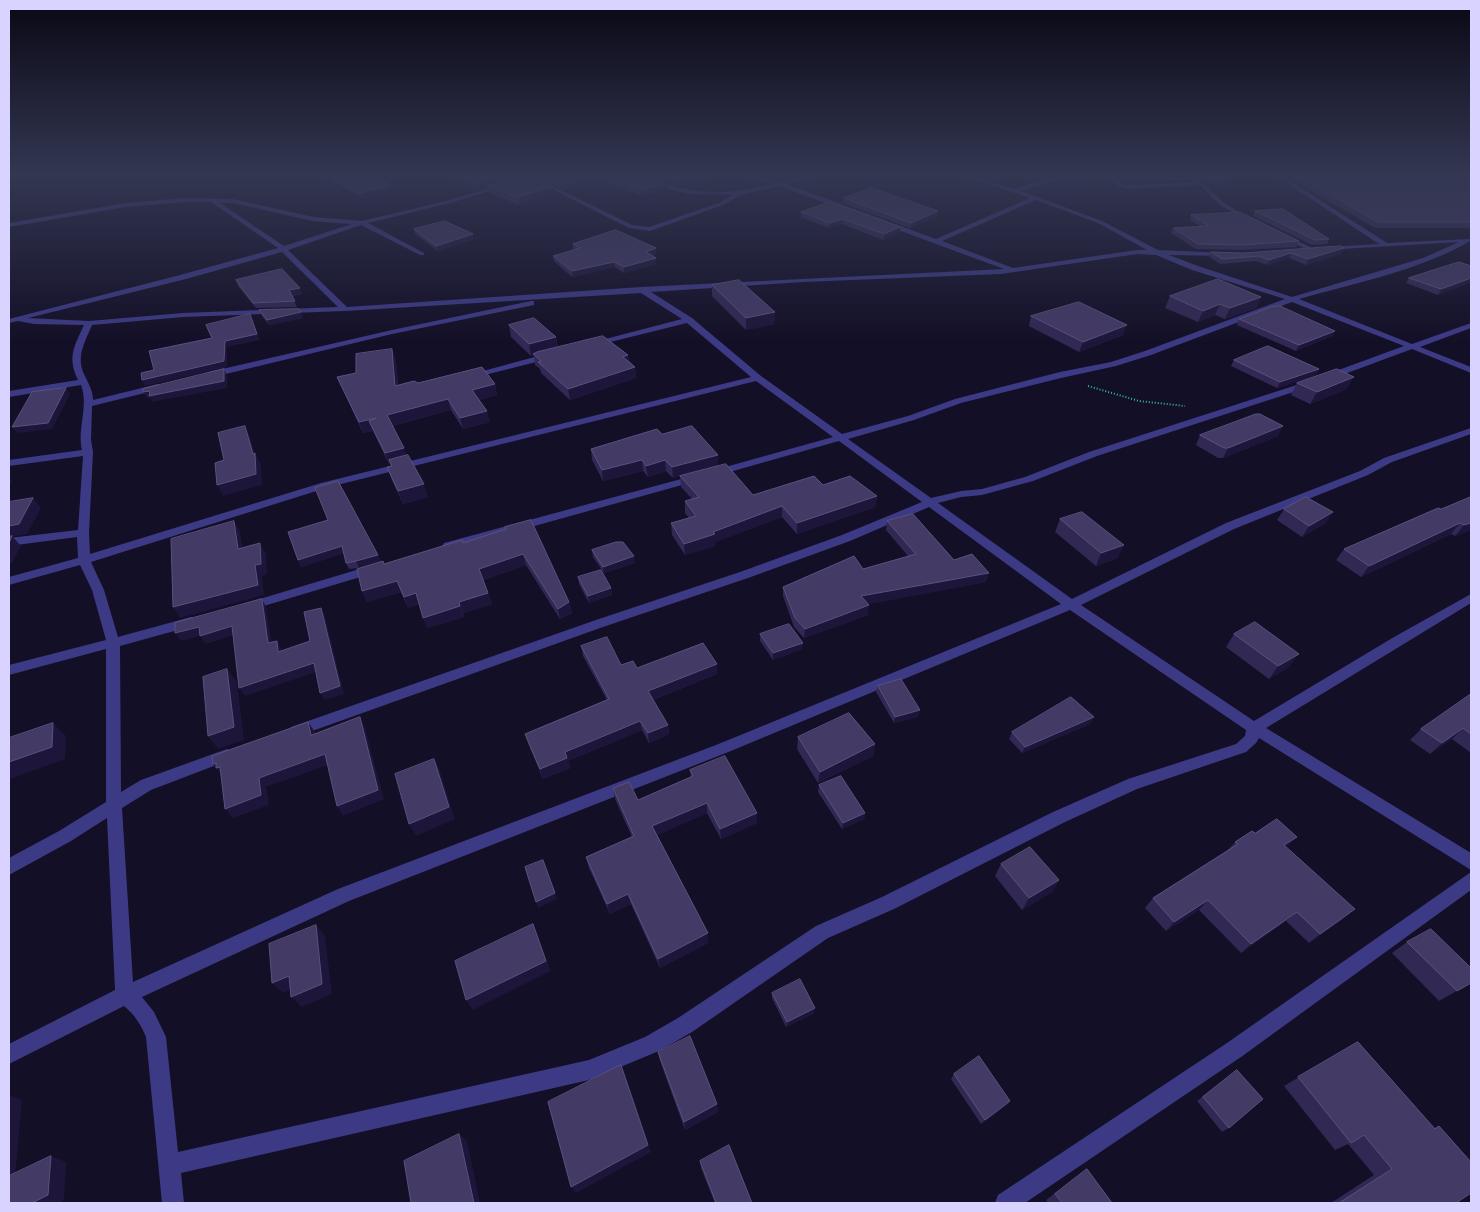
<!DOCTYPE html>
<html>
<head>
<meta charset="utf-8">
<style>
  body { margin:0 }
  #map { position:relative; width:1480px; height:1212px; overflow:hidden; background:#130f26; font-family:"IBM Plex Sans",sans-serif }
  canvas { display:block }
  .frame { position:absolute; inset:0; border:10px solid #d9d4ff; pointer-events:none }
</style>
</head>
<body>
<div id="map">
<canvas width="1480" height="1212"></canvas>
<div class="frame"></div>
</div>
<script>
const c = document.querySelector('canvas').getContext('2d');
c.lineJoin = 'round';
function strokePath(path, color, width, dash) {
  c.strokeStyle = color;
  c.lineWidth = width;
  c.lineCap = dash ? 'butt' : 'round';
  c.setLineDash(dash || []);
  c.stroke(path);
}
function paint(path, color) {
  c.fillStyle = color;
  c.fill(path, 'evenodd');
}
strokePath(new Path2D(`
  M1088,386L1139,401L1185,406`), '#2fb8b0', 2, [1, 2]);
paint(new Path2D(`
  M532,175H540L454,202L368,223L424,253V255H420L361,225L288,250L347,307L641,287L1004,269L779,186L741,195L723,205L650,231L629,228L536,181L541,180L632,225L649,227L719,203L733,195C701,194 687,197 656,184C650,181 643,179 639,175H646C692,196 724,196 772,184L743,175H751L779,182L818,175L786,184L936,239L1030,198L961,175H968L1015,189L1050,177L1076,175L1021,191L1102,221L1158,250L1229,253V255L1227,256L1169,255L1198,266L1292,297L1423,258L1459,242L1325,250L1324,249L1327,247L1379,244L1275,175H1281L1387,243L1470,239V241C1421,270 1355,283 1299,299L1412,344L1471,323V328L1420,347L1471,367V373L1412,349L1331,379H1325V375L1404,346L1292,302L1151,355L1116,366L1061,378L961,403L914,420L848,439L931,498L961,491L982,489L1025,477L1089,452L1306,382H1312V386L1097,456L1033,481L982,495L961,497L938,503L1072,599L1226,523L1360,471L1384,458L1471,428V434L1392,462L1368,475L1234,529L1081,605L1254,721L1394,637L1471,594V603L1266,728L1471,853V870L1259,738L1256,743L1246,752L1137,789L1065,822L894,909L828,938L692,1032L659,1051L589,1080L181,1173L184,1203H162L146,1037C141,1025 135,1015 124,1006L9,1064V1044L115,990L107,818L71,841L9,875V858L59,831L106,802V649L9,675V665L106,640L92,590L80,565L9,585V577L78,558L77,537L9,546V538L78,530L83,456L9,466V460L82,450C77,428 89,406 81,385L9,397V391L78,380C67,357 74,347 84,325L34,324L18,321L9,323V319L180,275L278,248L211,202H184L126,207L9,227V223L126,203L184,198L233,199L313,217L362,221L450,200ZM1036,200L1098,223L1147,250H1137L1013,268L942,241ZM220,203H233L313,221L352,224L284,246ZM282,252L338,307L183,313L89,321L28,318L186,279ZM1137,254L1156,255L1192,270L1285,299L1145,351L1111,362L1060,372L955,399L908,416L842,434L761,376L692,318L651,292L803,282L1001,274ZM641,293L682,319L590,343V347L687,323L751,377L321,483L90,554L89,533L93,452L91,440L92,406L161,389L163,387L158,384L93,400C93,390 88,383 84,374C76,356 85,342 92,325L183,317L345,311ZM756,381L833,437L711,471L710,473L711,475H719L839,441L922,502L842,535L740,572L593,621L291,727L289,731L291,735L296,737L301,735L603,627L748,578L850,541L929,507L1061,604L716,745L338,889L133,982L122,808L151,790L232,759L234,755L232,751L227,749L141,780L121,792L120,646L196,625L197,622L196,619L191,617L118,637L104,590L91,562L329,487ZM1070,610L1246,730L1245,736L1236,744L1128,779L1053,812L882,897L816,926L678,1018L645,1037L589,1060L178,1152L166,1037L154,1012L142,997L349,901L726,753Z
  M1108,175H1114L1121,184L1128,185L1195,182L1187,175H1193L1224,203L1252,220L1247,221L1220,205L1200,185L1128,189L1117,186Z
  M1283,234L1314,249L1315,250L1310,251L1281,237L1280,236Z
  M531,301H534V305L392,334L209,378L205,375L209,372L392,330Z
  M549,353L553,356L552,358L469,379L465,376Z
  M696,475L700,476L701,478L700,480L448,550L442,546L444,543Z
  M373,565L379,569L377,572L247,611L241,607L243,604Z
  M1471,872V890L1241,1057L1025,1203H995L998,1195L1227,1043Z`), '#3d3a85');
paint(new Path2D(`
  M320,175H367L392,190L362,198Z
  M449,175H522V176L555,193L519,205L490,193L488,186L479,189Z
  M539,175H644L666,184V190L642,196L598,180L565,190L540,177Z
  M650,175H706V179L681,186Z
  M1073,175H1108V177L1088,184L1072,178Z
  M1121,175H1192L1190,180L1128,183Z
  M1195,175H1229L1223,184H1207Z
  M1284,175H1471V229L1468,228H1375Z
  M844,198L938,211V216L910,228L843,203Z
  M1255,211L1329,239L1327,244L1312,245L1253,216Z
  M801,212L900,227V232L883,240L842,224L829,228L801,217Z
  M1191,215L1299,241L1296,247L1241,250L1196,249L1171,233L1173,228L1200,226L1190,220Z
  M414,229L474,239L438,251L415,234Z
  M573,244L657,254L652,256L656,264L624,273L615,267L572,277L554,261L553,256L573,250Z
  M1344,248L1341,254L1306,265L1289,258L1267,265L1256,261L1220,264L1209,257L1211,252L1243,253Z
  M1471,266V282L1438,295L1406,283L1409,278Z
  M236,280L302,294L292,296L297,307L256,308L238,286Z
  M712,285L775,312L774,324L746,330L712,296Z
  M1170,296L1261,297L1256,308L1225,319L1215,315L1198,322L1165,308Z
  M259,310L303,318L269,325L262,316Z
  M1031,316L1123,335L1079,352L1029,326Z
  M1239,319L1335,331L1332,336L1296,351L1237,325Z
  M509,325L556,337L558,347L628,355L629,361L635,367L636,378L570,400L541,373L540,369L535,365L534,355L531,356L511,337Z
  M392,349L396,360L398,385L418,383L495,384L497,395L479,400L490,422L463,429L451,410L392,426L428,497L403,504L392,480L387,467L391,466L390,464H389L373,431L363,433L342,388L337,377L356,373Z
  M1234,360L1319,369L1316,375L1277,388L1231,366Z
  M1297,383L1347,389L1310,404L1291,395Z
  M662,434L718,455V466L753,495L823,485L877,496L875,507L797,534L782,517L715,542V546L685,555L672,535L671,523L689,518L685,513V501L692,499L681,487L680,476L673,478L666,471L648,477L643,471L603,481L592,460L591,449Z
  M1200,435L1278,436L1223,458H1218L1196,445Z
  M1471,497V530L1455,536L1451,534L1361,577L1336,560L1344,549Z
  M1284,509L1326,523L1302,537L1277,520Z
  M1060,519L1118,558L1096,566L1055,532Z
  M887,521L954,560L986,582L868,604V615L804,638L794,627L783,596V587L863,569L908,556L886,530Z
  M505,527L569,602L572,613L560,619L526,565L483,580L492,604L463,613L464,617L427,628L419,604L408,608L401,592L367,602L362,591L384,564L463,543L506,529Z
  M288,532L381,561L359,568L349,569L346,563L344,553L301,567Z
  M592,550L635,563L604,573L593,557Z
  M578,577L611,588L612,595L589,603L579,584Z
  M760,634L802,649L773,660L760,641Z
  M1234,634L1289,667L1269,679L1226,647Z
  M581,646L621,665L637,668L717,664V674L653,700L668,725L669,734L649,743L642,730L568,761L570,768L543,779L528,743L525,734L607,700L583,656Z
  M878,686L918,717L894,723L876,692Z
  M1471,694V753L1452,739L1430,754L1410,740L1421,729Z
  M1090,724L1022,753L1009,739L1012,732Z
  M798,737L875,744L873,756L818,783L797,749Z
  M690,770L757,823L721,839L707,813L657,835L708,933V943L660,968L631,904L610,914L589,868L586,857L632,837L615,799L613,788L638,800L691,778Z
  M819,785L865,813L864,819L842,829L818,792Z
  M1255,833L1286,847L1343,919L1309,943L1286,921L1241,953L1199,910L1166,931L1145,908L1153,898L1227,851L1235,842Z
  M1001,864L1059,880L1052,892L1022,910L995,876Z
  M1407,942L1471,983L1439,1001L1392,953Z
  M772,993L814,1013L786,1027L772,998Z
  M1358,1042L1434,1128L1439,1126L1456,1203H1331L1374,1175L1348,1144L1335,1150L1284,1086Z
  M658,1052L717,1104L718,1112L685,1130L660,1061Z
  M1237,1070L1229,1128L1222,1132L1197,1101Z
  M954,1074L1010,1101L1007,1105L981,1124L951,1079Z
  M700,1161L752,1203H715L701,1168Z
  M1087,1169L1112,1203H1049L1046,1200Z`), '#312854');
paint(new Path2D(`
  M506,175H522V176L479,189L478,183Z
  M594,175H597L598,180L565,190V184Z
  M699,175H706V179L681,186V180Z
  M1100,175H1108V177L1088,184L1090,178Z
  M666,184V190L642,196L641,190Z
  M391,185L392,190L362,198L360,193Z
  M554,186L555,193L519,205L518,197Z
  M938,211V216L910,228L911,223Z
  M843,219L842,224L829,228L830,223Z
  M900,227V232L883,240L884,234Z
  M473,234L474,239L438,251L436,246Z
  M656,248L657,254L647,257L646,252Z
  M1344,248L1341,254L1306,265L1308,259Z
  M1291,253L1289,258L1267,265L1269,260Z
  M656,258V264L624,273V267Z
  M614,262L615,267L572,277V271Z
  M1471,278V282L1438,295L1441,289Z
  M300,288L302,294L292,296L289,290Z
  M1261,297L1256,308L1225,319L1230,308Z
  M1220,304L1215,315L1198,322L1203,311Z
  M301,312L303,318L269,325L267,320Z
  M775,312L774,324L746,330V318Z
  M250,314L260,340L227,347V367L145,386L142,380L225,341Z
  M1127,325L1123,335L1079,352L1083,342Z
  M1335,331L1332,336L1296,351L1299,345Z
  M556,337L558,349L533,354L534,355L531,356L529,344Z
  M392,349L396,360L398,397L395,386Z
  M628,355L629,366L623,357Z
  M635,367L636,378L570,400L568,389Z
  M224,369L227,376V388L152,402L150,398H147L143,392Z
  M1319,369L1316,375L1277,388L1280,382Z
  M1354,377L1347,389L1310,404L1317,392Z
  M495,384L497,395L475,401L472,390Z
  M66,388L70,394L52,429L17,433L12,427Z
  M448,399L451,410L391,426L387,415Z
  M487,411L490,422L463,429L460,418Z
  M376,418L369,421L373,431L363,433L359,422Z
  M245,426L250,437L255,454V453L261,464L262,485L223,496L217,485L253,454Z
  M1283,426L1278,436L1223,458L1228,448Z
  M404,448L408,460H389L390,464H389L385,453Z
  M718,455V466L673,478L672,467Z
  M642,460L643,471L603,481L602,470Z
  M665,460L666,471L648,477L646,466Z
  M9,476L12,481L9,485Z
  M424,484L428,497L403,504L398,491Z
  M877,496L875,507L797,534V523Z
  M33,498L41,508L27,534L9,537V526Z
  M782,506V517L715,542V546L685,555L684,544L713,532Z
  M1333,512L1326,523L1302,537L1309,526Z
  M234,521L240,531L244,559L238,549Z
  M1460,523L1451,534L1361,577L1369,566Z
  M1471,523V530L1455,536L1464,525Z
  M12,536L21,546L12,563H9V543Z
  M260,543L266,554L267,574L262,576L264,595L180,618L173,607L255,565Z
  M1124,545L1118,558L1096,566L1101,553Z
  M342,546L345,553L301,567L298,560Z
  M523,554L526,565L482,580L479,569Z
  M378,555L381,561L359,568L356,561Z
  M634,556L635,563L604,573L603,567Z
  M989,573L986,582L860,606L861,596Z
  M397,581L401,592L367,602L362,591Z
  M611,588L612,595L589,603L588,596Z
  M416,593L420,603L408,608L404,597Z
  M488,593L492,604L463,613L459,602Z
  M262,599L266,607L273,651L268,643Z
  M569,602L572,613L560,619L558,609Z
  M869,605L868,615L804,638L805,629Z
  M460,606L464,617L427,628L423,618Z
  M321,608L325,616L344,694L325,700L320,693Z
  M232,626L237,634L206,644L200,636L181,641L175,633L199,627Z
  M277,641L281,649L283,660L278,652Z
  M803,643L802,649L773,660V653Z
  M1299,654L1289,667L1269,679L1278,666Z
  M314,663L319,671L245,696L239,688Z
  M717,664V674L650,701L648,691Z
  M227,669L237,682L244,740L218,749L208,736Z
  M920,710L918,717L894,723L895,717Z
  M360,717L365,728L384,799L343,816L337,806Z
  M1094,717L1090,724L1022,753L1025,747Z
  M640,721L642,730L568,761L570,768L543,779L540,769L565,752Z
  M308,722L315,732L318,745L311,735Z
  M53,723L66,736L65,759L10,779L9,778V762Z
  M668,725L669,734L649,743L648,733Z
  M1463,728L1452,739L1430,754L1442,743Z
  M875,744L873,756L818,783L820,772Z
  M325,754L331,764L266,787L269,805L233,818L225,809L259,778Z
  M434,759L440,771L455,819L416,836L409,824Z
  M216,763L220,767L221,774L213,764Z
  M707,803V813L654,837L652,826Z
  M757,813V823L721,839L720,829Z
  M865,813L864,819L842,829L843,823Z
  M1297,837L1287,847L1284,845Z
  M543,860L557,899L538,908L536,902Z
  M1059,880L1052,892L1022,910L1029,898Z
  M628,894L631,904L610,914L607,904Z
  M1208,900L1199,910L1166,931L1174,922Z
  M1355,909L1343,919L1309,943L1320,934Z
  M1297,912L1286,921L1241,953L1251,944Z
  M533,924L551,971L473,1010L466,1000Z
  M316,925L325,936L332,994L302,1007L291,997Z
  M708,933V943L660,968L658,959Z
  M289,976L300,986L283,993L272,983Z
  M815,1008L814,1013L786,1027L787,1022Z
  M9,1095L22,1100L14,1187L9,1185Z
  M1010,1101L1007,1105L981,1124L985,1120Z
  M717,1104L718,1112L685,1130L684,1122Z
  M459,1134L467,1141L480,1203H474Z
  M648,1145L651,1152L576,1193L571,1187Z
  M51,1156L66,1162L64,1200L59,1203H32Z`), '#1d163a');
const building = new Path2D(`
  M326,175H367L391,185L360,193Z
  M460,175H506L478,183Z
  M526,175H530L554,186L518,197L488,186Z
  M545,175H594L565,184Z
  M599,175H644L666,184L641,190Z
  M667,175H699L681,180Z
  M1080,175H1100L1090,178Z
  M1128,175H1192L1130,177Z
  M1204,175H1228L1226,178H1209Z
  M1296,175H1440L1471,188V222H1378Z
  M1456,175H1471V182Z
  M872,188L938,211L911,223L844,198Z
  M831,202L900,227L884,234L843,219L830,223L801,212Z
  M1283,209L1329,239L1315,240L1255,211Z
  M1240,212L1299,241L1243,245L1198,244L1173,228L1209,226L1191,215Z
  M445,221L473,234L436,246L414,229Z
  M616,230L656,248L646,252L656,258L624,267L614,262L572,271L553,256L580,248L573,244Z
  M1341,246L1344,248L1308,259L1291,253L1269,260L1259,256L1222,259L1211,252L1243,253Z
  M1459,262L1471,266V278L1441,289L1409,278Z
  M282,269L300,288L289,290L295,301L253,303L236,280Z
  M1218,279L1261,297L1230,308L1220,304L1203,311L1170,296Z
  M739,280L775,312L746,318L712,285Z
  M1079,302L1127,325L1083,342L1031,316Z
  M1280,306L1335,331L1299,345L1239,319L1271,307Z
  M299,309L301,312L267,320L259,310Z
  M250,314L257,334L225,341L224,361L142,380L141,373L154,370L149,351L212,338L206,325Z
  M534,318L556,337L529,344L509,325Z
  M603,336L628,355L623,357L635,367L568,389L538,362L541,361L533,354L537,352Z
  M1268,346L1319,369L1280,382L1234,360Z
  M392,349L395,386L414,381L418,383L482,367L495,384L472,390L487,411L460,418L448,399L387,415L404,448L385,453L369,421L376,418L359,422L337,377L356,373V354Z
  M224,369V381L149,396L150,391L143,392V389Z
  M1337,369L1354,377L1317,392L1297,383Z
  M66,388L48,423L12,427L32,392Z
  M1256,414H1260L1283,426L1228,448H1224L1200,435Z
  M245,426L253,454L255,453L256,474L217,485L215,463L224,460L218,433Z
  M692,426L718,455L672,467L665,460L646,466L642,460L602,470L591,449L657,429L662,434Z
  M408,455L424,484L398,491L387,467L392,466L389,460Z
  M726,464L753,495L814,476L823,485L850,476L877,496L797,523L782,506L713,532L715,534L684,544L671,523L696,516L685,501L699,497L680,476Z
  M338,481L378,555L356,561L346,563L342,546L298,560L288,532L328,520L315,488Z
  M1306,497L1333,512L1309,526L1284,509Z
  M1471,497V523L1464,525L1460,523L1369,566L1344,549L1438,508L1441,509Z
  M33,498L19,524L9,526V502Z
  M1082,512L1124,545L1101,553L1060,519Z
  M913,514L954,560L972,554L989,573L861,596L869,605L805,629L795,618L783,587L854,556L863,569L916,554L887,521Z
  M531,520L569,602L558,609L523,554L479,569L488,593L459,602L460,606L423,618L416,593L404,597L397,581L362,591L357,569L383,561L384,564L462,540L463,543L506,529L505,527Z
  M234,521L238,549L260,543L261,564L255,565L258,585L173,607L171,539Z
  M12,536L9,543V537Z
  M616,542H623L634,556L603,567L592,550Z
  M601,570L611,588L588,596L578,577Z
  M262,599L268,643L277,641L278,652L310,641L304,612L321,608L340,686L320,693L314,663L239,688L232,626L200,636L199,627L175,633V623Z
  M1255,622L1299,654L1278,666L1234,634Z
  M789,624L803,643L773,653L760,634Z
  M607,637L621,665L633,661L637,668L703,643L717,664L648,691L668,725L648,733L640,721L565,752L567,758L540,769L525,734L609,699L581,646Z
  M227,669L234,727L208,736L203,677Z
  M901,679L920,710L895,717L878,686Z
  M1471,694V734L1463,728L1442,743L1421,729Z
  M1071,697L1094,717L1025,747L1012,732Z
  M849,713L875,744L820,772L798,737Z
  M360,717L378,790L337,806L325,754L259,778L261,795L225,809L220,767L216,768V763L213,764L212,756L308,722L311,735Z
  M53,723L52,747L9,762V738Z
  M725,756L757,813L720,829L707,803L652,826L708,933L658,959L628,894L607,904L586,857L634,836L613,788L629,782L638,800L693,776L690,770Z
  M434,759L449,807L409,824L395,774Z
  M841,776L865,813L843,823L819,785Z
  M1277,819L1297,837L1284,845L1355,909L1320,934L1297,912L1251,944L1208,900L1174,922L1153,898L1238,844L1235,842L1252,831L1255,833Z
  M1030,847L1059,880L1029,898L1001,864Z
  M543,860L555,893L536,902L525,867Z
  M533,924L546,961L466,1000L455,961Z
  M316,925L322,984L291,997L289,976L272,983L269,944Z
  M1431,929L1471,968V983L1457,991L1407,942Z
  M800,979L815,1008L787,1022L772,993Z
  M690,1036L717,1104L684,1122L658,1052Z
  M1358,1042L1435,1129L1439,1126L1471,1162V1193L1456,1203H1339L1392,1169L1364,1135L1351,1143L1298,1077Z
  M979,1056L1010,1101L985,1120L954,1074Z
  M621,1065L648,1145L571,1187L548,1102Z
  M1237,1070L1263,1099L1229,1128L1203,1097Z
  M459,1134L474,1203H411L404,1161Z
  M729,1145L752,1203H716L700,1161Z
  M51,1156L48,1195L32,1203H9V1176Z
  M1087,1169L1112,1203H1062L1055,1194Z`);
paint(building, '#433a66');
strokePath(building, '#5a527e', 1);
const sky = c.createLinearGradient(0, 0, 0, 344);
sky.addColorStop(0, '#0a0815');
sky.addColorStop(0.51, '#333752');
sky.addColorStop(1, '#33375200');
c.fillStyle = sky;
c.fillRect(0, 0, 1480, 344);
</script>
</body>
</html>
